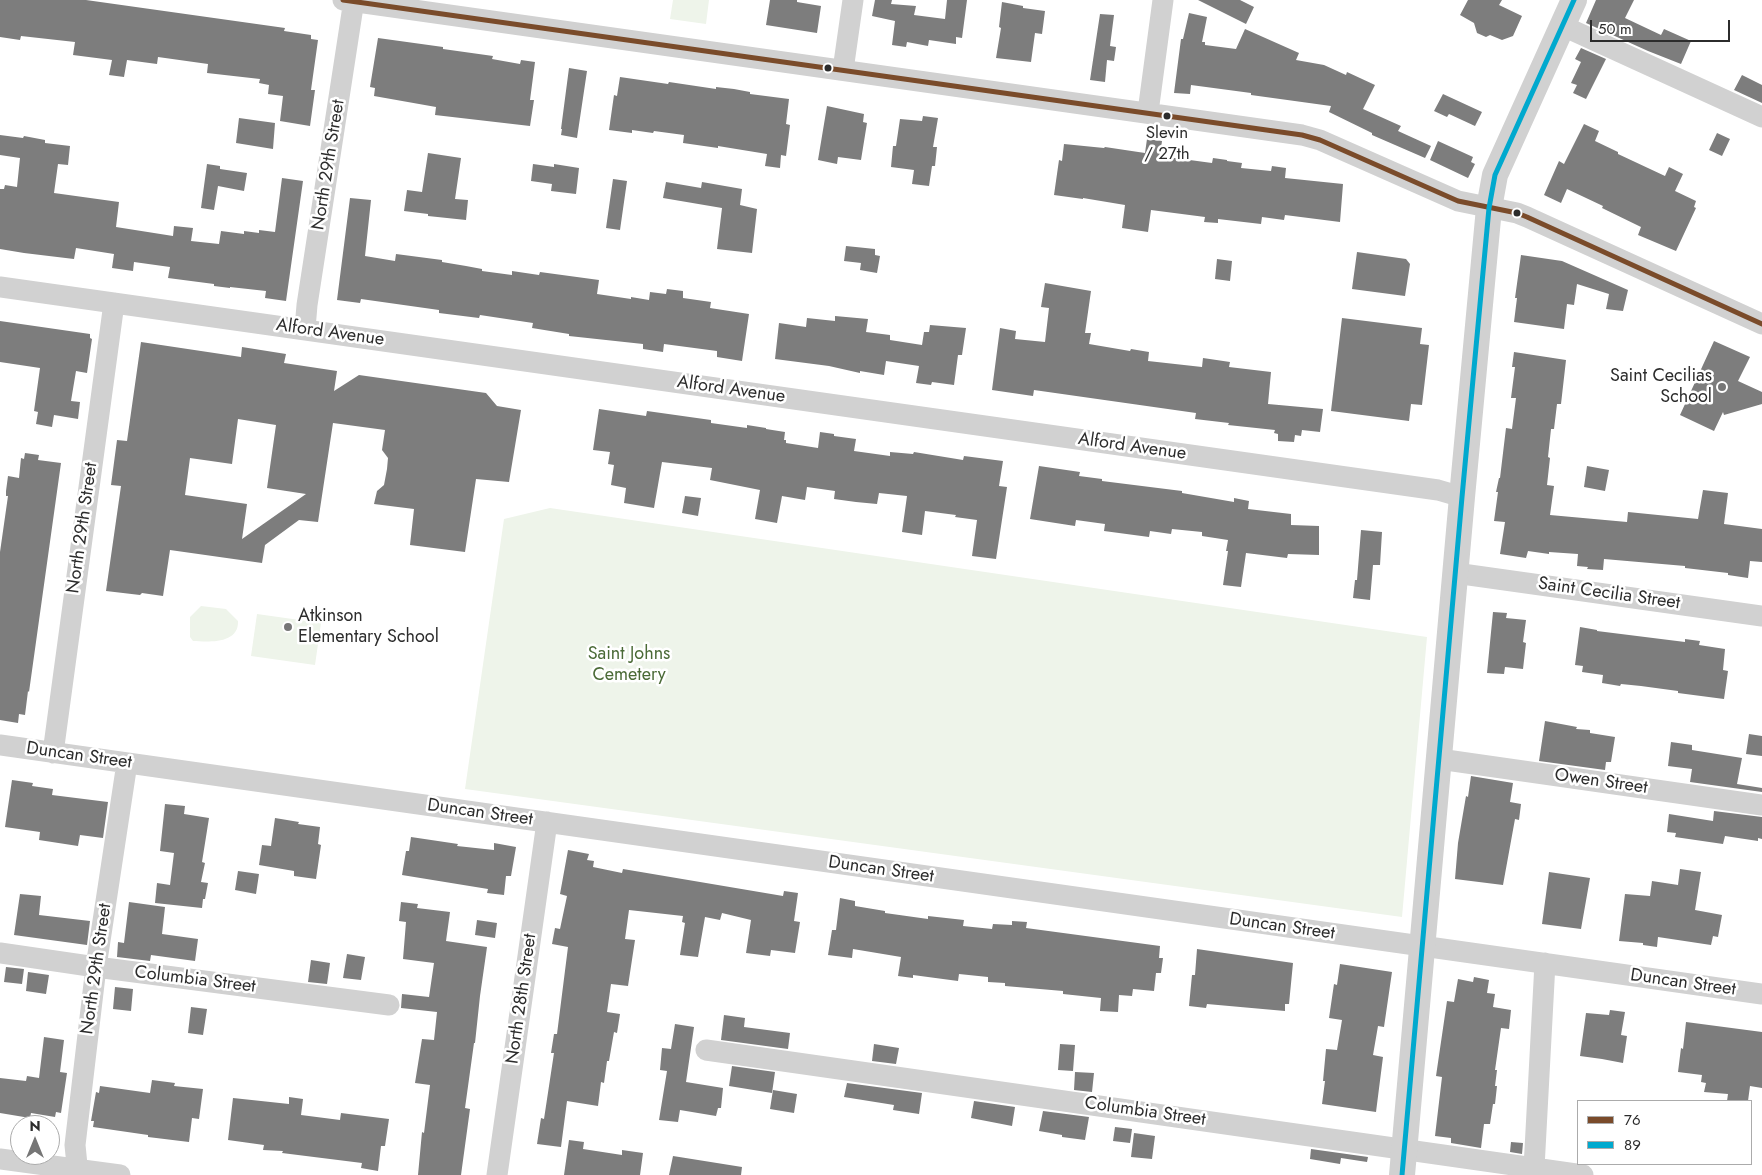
<!DOCTYPE html>
<html>
<head>
<meta charset="utf-8">
<style>
  body { margin:0 }
  #map { position:relative; width:1762px; height:1175px; overflow:hidden; background:#fff; font-family:Jost,sans-serif }
  canvas { display:block }
  .legend { position:absolute; left:1577px; top:1100px; width:175px; height:65px; box-sizing:border-box; background:#fff; border:1px solid #ababab; margin:0; padding:6px 9px; list-style:none; font-size:15px; color:#2c2c2c }
  .legend li { display:flex; align-items:center; gap:10px; height:25px }
  .legend b { width:25px; border:1px solid #ababab }
  .north { position:absolute; left:10px; top:1115px; width:50px; height:50px; box-sizing:border-box; background:#fff; border:1px solid #ababab; border-radius:50%; rotate:0deg; font-size:14px; font-weight:700; line-height:20px; text-align:center; color:#2c2c2c }
  .north::after { content:''; display:block; margin:auto; width:18px; height:22px; background:#767676; clip-path:polygon(50% 0,100% 100%,50% 72%,0 100%) }
  .scale { position:absolute; left:1590px; top:20px; width:140px; height:22px; box-sizing:border-box; border:2px solid #2c2c2c; border-top:0; padding-left:6px; font-size:15px; line-height:18px; white-space:nowrap; color:#2c2c2c; -webkit-text-stroke:4px #fff; paint-order:stroke }
</style>
</head>
<body>
<div id="map">
<canvas width="1762" height="1175"></canvas>
<ul class="legend">
<li><b style="height:6px;background:#7a4b2a"></b>76</li>
<li><b style="height:6px;background:#00a9ce"></b>89</li>
</ul>
<div class="north">N</div>
<div class="scale">50 m</div>
</div>
<script>
const c = document.querySelector('canvas').getContext('2d');
c.lineJoin = 'round';
function paint(path, color) {
  c.fillStyle = color;
  c.fill(path, 'evenodd');
}
function strokePath(path, color, width, dash) {
  c.strokeStyle = color;
  c.lineWidth = width;
  c.lineCap = dash ? 'butt' : 'round';
  c.setLineDash(dash || []);
  c.stroke(path);
}
function write(font, color, halo, rows, align = 'center') {
  c.font = font + ' Jost,sans-serif';
  c.lineWidth = 5;
  c.setLineDash([]);
  c.textBaseline = 'middle';
  c.strokeStyle = halo;
  c.fillStyle = color;
  for (const [text, x, y, turn = 0] of rows) {
    c.save();
    c.translate(x, y);
    c.rotate((+turn || 0) * Math.PI / 180);
    c.textAlign = isNaN(turn) ? turn : align;
    if (halo) c.strokeText(text, 0, 0);
    c.fillText(text, 0, 0);
    c.restore();
  }
}
paint(new Path2D(`
  M673,0H709L706,24L670,19Z
  M550,508L1427,637L1402,917L465,789L504,519Z
  M201,606L226,609L238,621C239,644 209,642 193,641L190,637V617Z
  M257,614L321,623L315,665L251,656Z`), '#eef4ea');
paint(new Path2D(`
  M0,0H86L285,28L284,31L311,35V39L318,40L311,90H315L310,126L280,121L283,96L268,94L269,85L259,83L260,79L207,73L208,64L158,57L157,64L127,60L124,77L109,75L112,60L73,55L75,42L21,36L20,40L0,37Z
  M770,0H797V2L821,6L817,33L766,25Z
  M875,0H892L891,4L916,6L914,15L945,19L947,0H967L962,38L956,37V44L929,40L928,46L907,42L906,47L892,45L895,21L872,16Z
  M1198,0H1240L1254,7L1246,24Z
  M1468,0H1502L1499,5L1522,16L1513,36L1502,40L1490,35L1486,37L1477,33L1474,23L1460,15Z
  M1596,0H1634L1625,18L1661,35L1664,29L1691,41L1681,64L1648,51L1586,23Z
  M1002,2L1023,6V8L1045,11L1042,34L1035,33L1031,62L996,58L1001,28L999,27Z
  M1189,13L1207,17L1202,42H1205V45L1236,49L1245,29L1299,53L1296,60L1324,65L1346,75L1347,72L1375,85L1363,109L1401,126L1398,131L1431,146L1425,158L1372,135V133L1329,112L1331,106L1251,95V93L1191,85L1190,94L1174,93L1181,39H1183Z
  M1100,14L1114,15L1110,46L1116,47L1114,61L1107,60L1105,82L1090,80Z
  M378,38L443,47V49L493,56L492,59L520,64L521,60L535,62L530,100H534L530,126L435,115L436,107L374,96L375,88L370,87Z
  M1581,48L1606,59L1586,99L1573,93L1577,85L1571,83L1581,62L1575,59Z
  M569,68L587,71L577,138L561,135L562,129H561Z
  M1742,75L1762,85V103L1734,90Z
  M620,77L668,84L669,82L716,89V87L734,89L750,92V94L789,99L786,124L790,125L786,156L781,155L780,168L765,166L767,154L718,146V148L683,143L684,135L654,131L653,133L632,130V133L609,130L614,95L617,96Z
  M1443,94L1482,112L1475,126L1449,114L1447,117L1434,111Z
  M827,106L864,114L863,122L867,123L861,160L838,157L837,164L818,160Z
  M923,116L938,118L933,147H937L935,166H932L929,186L912,184L914,170L891,167L893,146H896L900,119L922,121Z
  M239,118L275,123L273,149L236,143Z
  M1584,124L1599,131L1595,141L1618,152V154L1665,176L1669,167L1683,174L1675,191L1696,201L1694,207L1696,208L1676,251L1638,235L1641,227L1602,208L1603,206L1567,189L1561,203L1544,195L1559,161L1564,164Z
  M1717,133L1730,139L1722,156L1709,150Z
  M0,135L23,138L24,136L45,140V143L70,146L68,165L58,164L54,193L119,202L116,227L173,236L174,226L193,228L191,241L219,244L221,231L244,234V231L259,233V230L275,232L282,178L303,181L286,301L265,298L266,291L230,287V288L214,286V284L168,278L170,267L134,262L133,271L112,268L114,254L76,248L74,259L24,253L0,249V189H4L5,185L17,187L20,158L0,155Z
  M1147,139L1162,141L1160,156L1212,163L1213,158L1227,160V161L1242,163L1241,168L1271,171L1272,166L1286,168L1285,178L1343,184L1340,222L1285,215L1284,220L1262,217L1261,224L1218,219V223L1204,222L1205,217L1151,210L1148,232L1122,228L1125,205L1083,198V199L1054,195L1059,160L1062,161L1064,144L1104,148L1105,147L1145,153Z
  M1438,141L1473,157L1471,162L1475,164L1468,178L1430,160Z
  M428,153L461,158L455,199L468,200L466,220L428,216V214L404,211L407,190L422,192Z
  M207,164L220,166V169L247,173L244,191L218,186L214,210L201,208Z
  M533,164L554,167V164L579,168L576,194L551,191L552,184L531,181Z
  M613,179L627,181L620,230L606,228Z
  M666,182L701,188L702,182L742,189L740,205L757,209L752,253L717,249L722,208L663,198Z
  M350,198L371,200L365,256L395,261L396,254L442,260V262L466,266L482,269V271L512,275V271L539,275L540,272L599,280L597,294L631,299V297L649,300L650,292L666,294L667,289L683,291V298L711,302L710,308L749,314L742,361L717,357V351L664,344L663,352L643,349V344L569,336V334L532,328L533,323L480,315L479,318L439,313V310L361,299L360,303L337,300Z
  M846,246L875,249V255L880,256L877,273L860,270L861,263L844,261Z
  M1357,252L1406,259L1410,264L1405,296L1352,289Z
  M1521,255L1562,261L1628,290L1623,311L1606,309L1609,294L1577,284L1574,305L1567,304L1564,329L1514,322L1517,298H1515Z
  M1217,259L1232,261L1230,281L1215,279Z
  M1045,283L1091,291L1085,333H1091L1089,344L1130,351L1131,349L1149,352L1148,361L1202,367L1203,358L1230,362L1229,367L1271,372L1268,404L1323,409L1320,432L1302,430L1301,436L1295,435L1294,442L1278,441V434L1274,433L1275,430L1228,425L1229,423L1195,419L1196,413L1034,390L1033,396L992,390L1000,328L1016,331L1015,339L1045,342L1049,308L1041,307Z
  M835,316L868,319L866,332L890,335V340L922,345L924,332H929L930,325L966,328L962,355H958L954,385L932,382L931,385L916,383L919,366L886,361L884,375L860,371V373L829,366L775,359L779,323L806,327L807,318L835,321Z
  M1342,318L1422,328L1420,344L1429,345L1422,405L1411,404L1409,421L1331,411Z
  M0,321L90,334V338L92,339L87,373L76,371L71,401L80,402L78,419L54,415L52,427L36,424L38,412L34,411L40,368L0,362Z
  M1714,341L1750,357L1738,381L1762,392V404L1724,415L1723,412L1714,431L1680,415Z
  M141,342L241,357L242,347L286,354L284,363L337,371L334,391L359,375L486,393L497,406L521,410L509,482L476,479L465,552L410,545L414,509L374,504L377,491L384,485L387,469L388,458L382,450L385,430L333,423L318,522L299,520L265,545L262,563L170,550L163,596L142,593L140,595L106,591L121,486L111,485L117,440L127,441ZM238,419L276,425L267,488L306,494L242,539L247,504L185,495L190,458L232,464Z
  M1514,352L1566,360L1561,404H1557L1554,429H1551L1548,457L1550,458L1547,485L1554,486L1550,515L1627,522L1628,512L1698,519L1703,490L1728,493L1724,524L1762,529V562L1750,561L1748,578L1728,575V573L1685,568V566L1604,559L1603,570L1587,569L1588,567L1577,566L1578,554L1549,552V554L1528,551L1526,558L1500,554L1505,522L1494,521L1498,492H1496L1499,478H1500L1506,428L1512,429L1516,398H1511L1515,367H1512Z
  M599,409L646,416L647,411L711,420V423L747,428V425L766,428V429L785,432L784,440H786V443L818,448L820,432L834,434V436L856,439L854,451L890,456V452L913,454L914,452L963,460L964,456L1003,461L999,486L1007,487L996,559L972,556L977,520L955,517L956,515L925,511L922,535L902,532L907,496L879,493L877,504L856,502L834,499L835,491L807,487L805,500L782,496L777,523L755,519L760,490L710,480L712,468L662,462L654,508L624,503L626,488L611,485L614,465L608,464L610,452L593,450Z
  M25,453L39,455L38,460L61,463L29,692L28,691L25,715L19,714L18,723L0,720V552L8,496H6V491L8,476L19,478L21,458L24,459Z
  M1039,466L1080,472L1079,476L1102,479V481L1182,491V493L1234,502V498L1249,501L1248,509L1291,514V525L1319,526V555L1288,554L1287,558L1246,553L1241,587L1223,585L1228,551H1226L1228,540L1202,536V532L1172,529L1171,534L1150,531L1149,537L1104,531L1105,524L1076,520L1075,526L1030,519Z
  M1587,466L1609,470L1605,491L1584,487Z
  M685,496L701,498L698,516L682,513Z
  M1361,530L1382,532L1380,565H1373L1370,600L1353,598L1355,580H1357Z
  M1493,612L1507,613L1506,618L1526,620L1523,642L1526,643L1523,669L1505,667L1504,674L1487,673Z
  M1580,627L1597,630V631L1685,642V639L1700,641L1699,645L1725,649L1723,670L1728,671L1724,699L1678,693V691L1641,686L1621,684L1620,686L1602,683L1603,675L1582,672L1583,666L1575,665Z
  M1545,721L1577,727L1576,729L1590,730V733L1615,737L1611,762H1606L1605,770L1539,761Z
  M1749,734L1762,736V756L1746,754Z
  M1671,742L1692,745V750L1742,758L1737,784L1762,788V792L1690,782L1692,769L1668,766Z
  M1471,776L1513,783L1510,802L1521,804L1519,820L1515,819L1503,885L1455,879L1458,843L1466,796L1468,797Z
  M12,780L33,783L32,786L53,789L52,795L108,802L103,838L80,835L78,846L39,840L40,832L5,827Z
  M165,804L185,806L184,814L209,818L202,862L205,863L201,882L208,883L205,899H203L202,908L155,903L157,883L170,885L174,853L160,851Z
  M1714,811L1762,817V839L1758,838V841L1725,836L1723,844L1675,837L1676,833L1667,832L1669,814L1713,821Z
  M275,818L299,822L298,824L320,827L318,844L321,845L316,879L294,876V871L259,865L262,845L271,846Z
  M411,837L458,844L457,846L494,850V843L516,847L511,876H506L504,895L487,893L488,889L402,875L406,851H409Z
  M568,850L589,854L587,860L594,861L593,867L622,873L623,869L783,896L784,891L798,893L794,921L800,922L795,953L771,950L770,956L746,953L751,920L722,913L720,920L705,917L698,957L680,955L685,923L682,922L683,916L629,910L625,939L635,940L628,986L611,984L607,1012L620,1014L617,1033L614,1032L609,1061H607L604,1083L601,1082L598,1106L567,1101L561,1147L537,1144L541,1118L544,1119L554,1053H551L554,1034H557L568,947L552,944L555,928L560,929L567,896L560,894Z
  M1680,869L1701,872L1695,910L1722,915L1718,937L1713,936L1711,945L1658,937L1657,947L1643,945V943L1619,941L1625,894L1650,896L1652,881L1678,885Z
  M238,871L259,874L256,894L235,890Z
  M1549,872L1590,878L1581,929L1542,924Z
  M20,894L41,896L39,915L90,921L87,945L14,935Z
  M840,898L855,901V906L885,911V913L928,919V916L964,920L963,926L992,929L993,924L1012,925V921L1027,922L1026,928L1160,946L1159,958H1163L1161,973H1156L1154,991L1133,989L1132,996L1119,995L1118,1012L1100,1011L1101,998L1063,994V991L1005,986V983L988,982V977L959,974L958,981L913,975V978L898,976L901,957L853,949L852,958L828,955L832,930H836Z
  M129,902L165,907L162,934L198,939L195,961L151,955L150,961L117,957L118,942L124,943Z
  M401,902L418,904L417,908L450,912L446,941L487,947L480,996L475,1043H474L465,1108L470,1109L461,1175H418L422,1132L424,1133L430,1085L415,1083L422,1039L434,1040L437,1012L401,1008L402,994L429,997L434,963L403,959L406,922L399,921Z
  M477,920L497,923L495,938L475,935Z
  M1197,949L1293,963L1289,1004H1285V1011L1207,1004L1206,1008L1189,1006L1192,975H1195Z
  M347,954L365,957L361,980L343,978Z
  M311,960L330,963L327,984L308,982Z
  M1340,964L1392,972L1384,1027L1378,1026L1373,1055L1383,1057L1376,1112L1322,1104L1325,1081H1323L1326,1049L1337,1050L1342,1020L1329,1018L1334,984L1337,985Z
  M6,967L24,969L22,984L4,982Z
  M28,972L49,975L46,994L26,991Z
  M1474,977L1489,980L1487,993L1495,994L1493,1007L1511,1010L1509,1029L1501,1028L1495,1070H1497L1495,1086H1497L1495,1104H1493L1490,1124H1484L1481,1148L1451,1143V1138L1435,1136L1442,1077L1436,1076L1447,1001L1454,1002L1458,979L1473,982Z
  M115,987L133,989L131,1011L113,1009Z
  M191,1007L207,1009L203,1035L188,1033Z
  M1610,1010L1625,1012L1621,1035L1627,1036L1623,1063L1602,1059L1580,1056L1586,1013L1609,1015Z
  M724,1015L745,1018L744,1027L790,1033L788,1049L721,1040Z
  M1686,1022L1762,1032V1088L1750,1086L1748,1101H1727L1728,1094L1704,1092L1706,1083L1701,1082L1702,1075L1678,1072L1681,1048L1683,1049Z
  M675,1024L694,1027L686,1082L723,1088L721,1108H718L716,1116L680,1110L678,1122L659,1120L667,1071L660,1070L662,1048L671,1049Z
  M44,1037L64,1040L60,1072L67,1073L61,1113L56,1112L55,1117L31,1113L30,1118L0,1113V1078L26,1081L27,1076L39,1078Z
  M874,1044L899,1048L896,1064L872,1061Z
  M1060,1044L1075,1045L1073,1071L1058,1070Z
  M732,1066L775,1072L772,1093L729,1086Z
  M1075,1072L1094,1073L1092,1092L1074,1090Z
  M152,1080L175,1083L174,1086L203,1089L199,1119L192,1118L189,1142L148,1137V1135L93,1127L94,1121H91L96,1092L99,1093L100,1086L150,1093Z
  M847,1083L922,1093L919,1114L893,1110L894,1105L844,1097Z
  M773,1090L797,1094L794,1113L770,1109Z
  M289,1097L303,1099L301,1115L340,1120L341,1113L389,1119L385,1146H381L378,1171L361,1168L362,1163L282,1153L283,1151L263,1150L264,1145L228,1140L233,1098L289,1104Z
  M974,1101L1015,1107L1012,1126L971,1118Z
  M1043,1111L1089,1117L1085,1140L1062,1137V1135L1039,1131Z
  M1115,1127L1132,1129L1130,1143L1113,1141Z
  M1134,1133L1155,1136L1152,1159L1131,1157Z
  M569,1140L584,1142L583,1149L622,1155V1150L643,1153L640,1175H564Z
  M1511,1142L1523,1143L1522,1154L1510,1152Z
  M1311,1149L1368,1157L1367,1162L1341,1158L1340,1164L1310,1159Z
  M673,1156L742,1167L741,1175H669Z`), '#7d7d7d');
strokePath(new Path2D(`
  M343,0L1302,135L1320,140L1458,201L1517,213L1527,217L1762,324
  M1563,26L1762,117
  M843,70L853,0
  M1148,112L1163,0
  M0,287L1438,490L1462,497
  M305,329L307,305L354,0
  M1455,573L1762,616
  M0,745L1762,994
  M53,753L114,303
  M1439,759L1762,805
  M0,953L96,967L389,1005
  M706,1050L1583,1175
  M0,1159L120,1175
  M1534,1168L1545,963
  M78,1175L75,1145L96,967L127,763
  M497,1175L547,822`), '#d1d1d1', 21);
strokePath(new Path2D(`
  M1402,1175L1462,497L1489,208L1495,175L1574,0`), '#d1d1d1', 26);
strokePath(new Path2D(`
  M343,0L1302,135L1320,140L1458,201L1517,213L1527,217L1762,324`), '#7a4b2a', 5);
strokePath(new Path2D(`
  M1402,1175L1462,497L1489,208L1495,175L1574,0`), '#00a9ce', 5);
for (const [x, y, r, color] of [
  [828,68,4.5,"#2c2c2c"],
  [1167,116,4.5,"#2c2c2c"],
  [1517,213,4.5,"#2c2c2c"],
  [1722,387,5,"#767676"],
  [288,627,5,"#767676"]
]) {
  const dot = new Path2D();
  dot.arc(x, y, r, 0, 2 * Math.PI);
  c.fillStyle = color;
  c.fill(dot);
  strokePath(dot, '#fff', 2);
}
write('17px', '#2c2c2c', '#fff', [
  ["Slevin",1167,134],
  ["/ 27th",1167,155]
]);
write('18px', '#2c2c2c', '#fff', [
  ["North 29th Street",329,165,-81],
  ["Alford Avenue",330,333,8],
  ["Alford Avenue",731,390,8],
  ["Alford Avenue",1132,447,8],
  ["North 29th Street",83,528,-82],
  ["Saint Cecilia Street",1609,594,8],
  ["Duncan Street",79,756,8],
  ["Owen Street",1601,782,8],
  ["Duncan Street",480,813,8],
  ["Duncan Street",881,870,8],
  ["Duncan Street",1282,927,8],
  ["North 29th Street",97,969,-82],
  ["Columbia Street",195,980,7],
  ["Duncan Street",1683,983,8],
  ["North 28th Street",522,999,-82],
  ["Columbia Street",1145,1112,8]
]);
write('18px', '#2c2c2c', '#fff', [
  ["Saint Cecilias",1712,377],
  ["School",1712,398],
  ["Atkinson",298,617,"left"],
  ["Elementary School",298,638,"left"]
], 'right');
write('18px', '#4a6a36', '#fff', [
  ["Saint Johns",629,655],
  ["Cemetery",629,676]
]);
</script>
</body>
</html>
